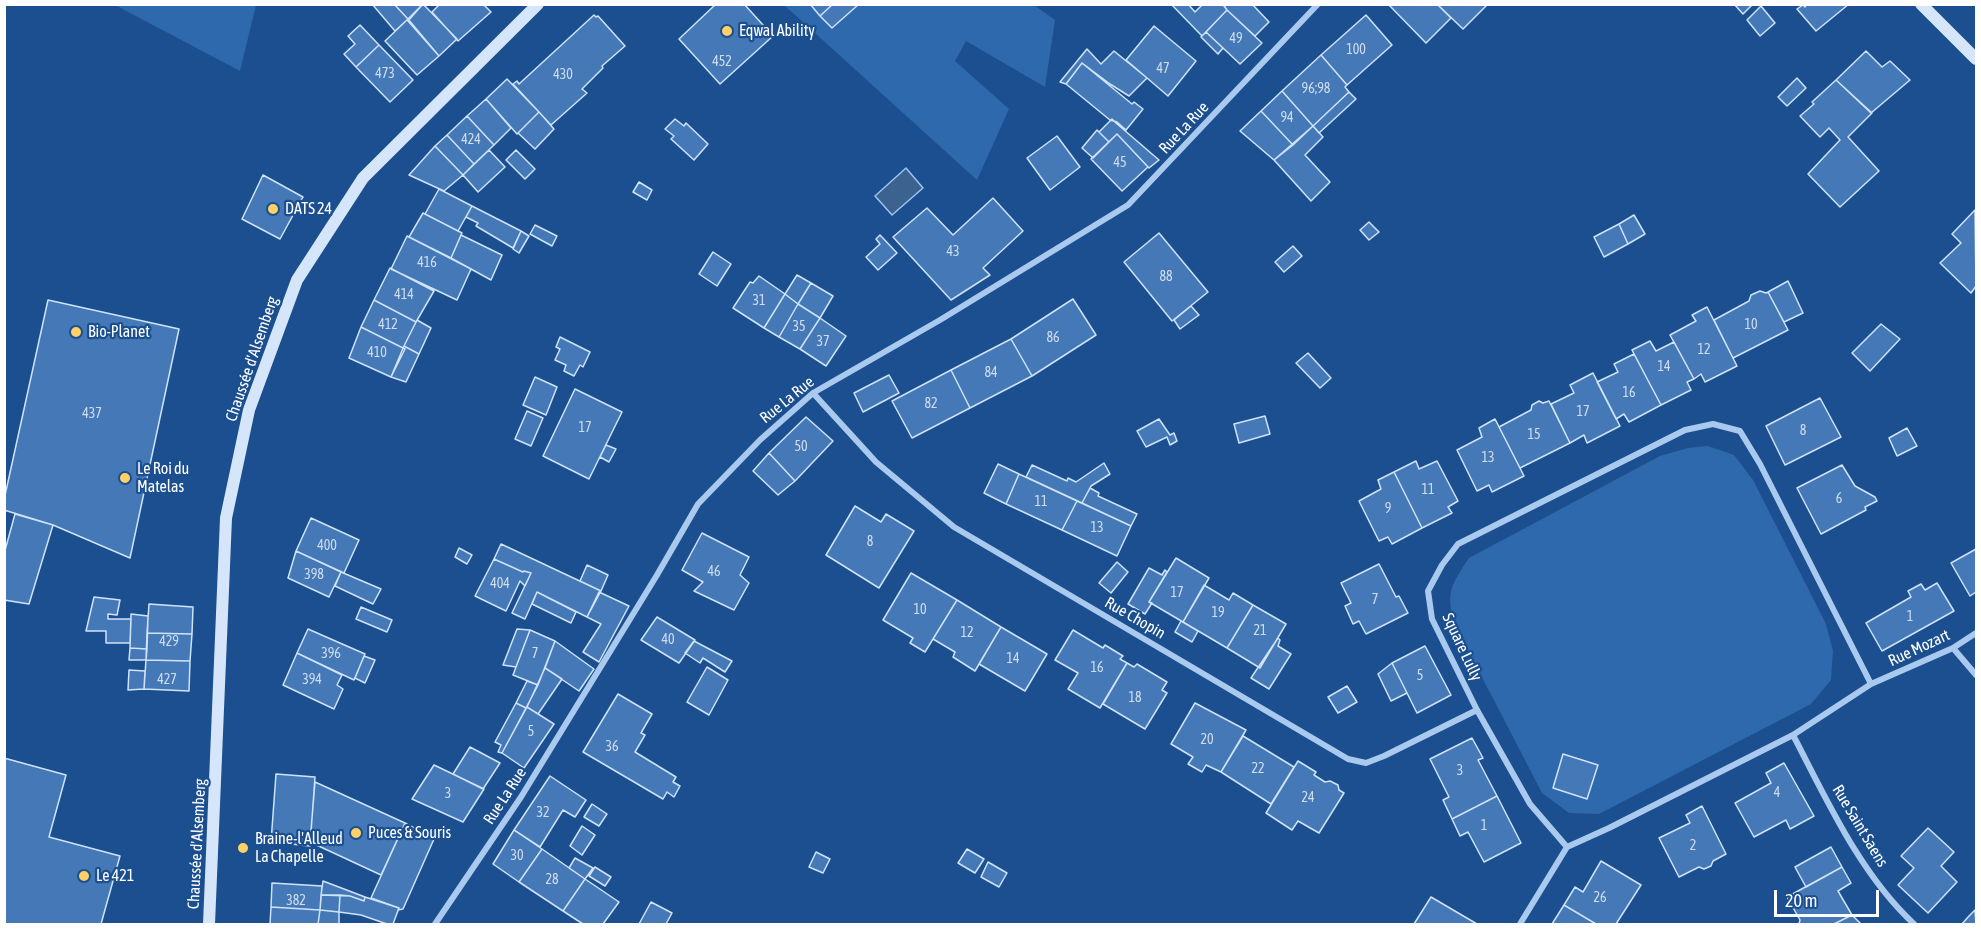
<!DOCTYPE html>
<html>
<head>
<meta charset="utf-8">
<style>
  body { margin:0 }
  #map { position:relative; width:1981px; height:929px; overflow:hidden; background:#1b4f8f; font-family:"Asap Condensed",sans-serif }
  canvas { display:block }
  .frame { position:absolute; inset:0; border:6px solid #fff; pointer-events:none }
  .scale { position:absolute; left:1774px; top:890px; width:105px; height:27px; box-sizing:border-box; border:3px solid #fff; border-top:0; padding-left:8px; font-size:18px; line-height:21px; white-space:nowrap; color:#fff; -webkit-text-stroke:4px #1b4f8f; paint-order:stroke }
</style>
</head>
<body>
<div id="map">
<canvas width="1981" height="929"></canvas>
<div class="frame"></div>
<div class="scale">20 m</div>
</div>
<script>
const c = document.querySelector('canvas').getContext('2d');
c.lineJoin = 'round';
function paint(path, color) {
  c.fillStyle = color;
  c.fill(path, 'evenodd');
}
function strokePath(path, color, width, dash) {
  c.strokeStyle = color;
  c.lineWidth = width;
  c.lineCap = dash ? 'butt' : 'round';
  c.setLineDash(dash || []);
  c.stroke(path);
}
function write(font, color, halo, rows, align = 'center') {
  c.font = font + ' "Asap Condensed",sans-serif';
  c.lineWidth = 4.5;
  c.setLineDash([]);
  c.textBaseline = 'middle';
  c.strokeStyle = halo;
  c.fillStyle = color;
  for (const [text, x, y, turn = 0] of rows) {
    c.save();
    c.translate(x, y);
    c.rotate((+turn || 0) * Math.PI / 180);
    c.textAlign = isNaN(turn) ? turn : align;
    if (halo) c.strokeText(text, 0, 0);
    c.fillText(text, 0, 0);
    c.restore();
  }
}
paint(new Path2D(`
  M115,5H256L240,71Z
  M784,5H1034L1055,20L1045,87L966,41L955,61L1009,109L977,180Z
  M1708,446L1734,455L1753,480L1826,624L1833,651L1831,680L1811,704L1599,814L1569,813L1542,793L1455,625C1445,593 1451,585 1469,558L1660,456L1688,448Z`), '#2e69ad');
const water = new Path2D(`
  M906,168L923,188L892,215L875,196Z`);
paint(water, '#3c6290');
strokePath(water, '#9cc4f0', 1.5);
const building = new Path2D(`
  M372,4H394L408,19L395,31Z
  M394,4H423L408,19Z
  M423,4L457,39L439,56L408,21Z
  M440,4H483L491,12L458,41L432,12Z
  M716,4H744L773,36L720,84L679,39Z
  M810,4H833L820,16Z
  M833,4H859L832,28L820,16Z
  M1171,4H1188L1195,12L1203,4H1223L1227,10L1202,36Z
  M1226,4H1252L1269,22L1255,36L1227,10L1224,6Z
  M1388,4H1437L1451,18L1426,43Z
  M1437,4H1488L1463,29Z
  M1734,4H1753L1743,14Z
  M1807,4H1849L1816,31L1797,9L1803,5L1805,7Z
  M1761,6L1775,23L1760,36L1747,20Z
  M1227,10L1262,43L1240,64L1206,32Z
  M594,15L596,17L598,16L625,46L602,66L603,68L582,89L587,93L551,125L513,84L517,81L519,84Z
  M1366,15L1392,45L1347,85L1321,55Z
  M408,19L439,56L417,75L385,41Z
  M360,25L379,45L356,67L344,54L355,44L348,36Z
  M1154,26L1196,61L1168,96L1126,60Z
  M1206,32L1223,48L1218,54L1201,37Z
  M379,45L413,80L390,102L356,67Z
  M1087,49L1101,64L1114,51L1147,78L1129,96L1110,84L1082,63L1066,84L1060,82Z
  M1866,51L1882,67L1890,61L1910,80L1871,113L1836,80Z
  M1321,55L1347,85L1345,87L1349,92L1313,126L1282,91Z
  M1082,63L1132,104L1134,102L1143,109L1126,130L1117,122L1110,120L1066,84Z
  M1797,78L1806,88L1787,106L1778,97Z
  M507,79L539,112L517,134L486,99Z
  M1836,80L1872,113L1848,137L1879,171L1840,207L1808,174L1840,140L1829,128L1820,137L1800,116L1814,104L1812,102Z
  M1282,91L1313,126L1293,145L1261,111Z
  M1349,92L1356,99L1319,133L1313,126Z
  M486,99L511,128L494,145L467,116Z
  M1261,111L1293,145L1274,160L1240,131Z
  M539,112L554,129L535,149L518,133Z
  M467,116L494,145L474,164L447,135Z
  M675,119L684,126L686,123L708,144L694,160L671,139L674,136L665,129Z
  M1112,119L1116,123L1159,160L1149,168L1117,134L1109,142L1099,132Z
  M1313,126L1323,137L1305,155L1330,182L1311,201L1274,160Z
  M1097,130L1109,142L1093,158L1082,148Z
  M1117,134L1148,167L1122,191L1091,159Z
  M447,135L474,164L463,175L435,146Z
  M1057,136L1080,167L1050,190L1027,158Z
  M435,146L463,175L444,191L409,175Z
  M489,150L505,167L478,192L463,175Z
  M516,150L535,169L525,179L506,160Z
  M263,175L303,197L280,239L242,219Z
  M639,182L652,190L647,200L633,192Z
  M439,189L472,206L458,231L425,214Z
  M993,198L1023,231L983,268L990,275L951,300L893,237L927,208L953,235Z
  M472,206L521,231L513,248L476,226L478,223L466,217Z
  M1975,210L1976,286L1971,293L1940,263L1961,243L1952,234Z
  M423,213L462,233L451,258L409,237Z
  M1634,215L1645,234L1628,244L1619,224Z
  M1369,222L1379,232L1369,240L1360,230Z
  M1619,224L1628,244L1604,257L1594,237Z
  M535,225L557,236L552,246L530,234Z
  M521,231L529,236L519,253L513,249Z
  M1159,233L1208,292L1172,321L1124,262Z
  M461,235L502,255L491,280L451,258Z
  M880,235L897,253L878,270L866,257L880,244L876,239Z
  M407,236L471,269L457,300L391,269Z
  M1293,246L1302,256L1284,272L1275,262Z
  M713,252L731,264L717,286L699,274Z
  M390,268L434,291L416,322L374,300Z
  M797,275L811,283L798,304L785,294Z
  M759,276L785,294L764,328L733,308L750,282L753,283Z
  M1788,281L1803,313L1784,322L1768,292Z
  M811,283L833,296L820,318L798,304Z
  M1760,291L1766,293L1768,292L1788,330L1733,358L1714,320L1749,301L1751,295Z
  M785,294L798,304L779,337L764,328Z
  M1073,299L1096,335L1032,376L1011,339Z
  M48,300L179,329L130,558L53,525L4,510V500Z
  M374,300L416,322L403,348L361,327Z
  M798,304L820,318L800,349L779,337Z
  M1191,306L1199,315L1180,329L1174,320Z
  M1707,307L1737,366L1705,382L1701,374L1694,379L1670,335L1696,321L1692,315Z
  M820,318L846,336L826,366L800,349Z
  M417,320L431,328L419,354L404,346Z
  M1881,324L1900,339L1870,371L1852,353Z
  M361,327L405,349L391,377L349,358Z
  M560,337L590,352L583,367L580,365L574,376L564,371L566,365L555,360L560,349L556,347Z
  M1011,339L1032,376L970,408L951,370Z
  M1650,341L1656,351L1674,342L1694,379L1687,382L1691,390L1661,405L1632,350Z
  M404,346L419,354L406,382L391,377Z
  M1308,353L1331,378L1320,388L1296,363Z
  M1634,354L1661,405L1629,422L1624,414L1616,419L1597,382L1618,372L1614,364Z
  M951,370L970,408L912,438L892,401Z
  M1593,373L1620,426L1587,443L1584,435L1570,443L1551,404L1574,393L1570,385Z
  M889,375L899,393L863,412L854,393Z
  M535,377L557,387L546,415L523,405Z
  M575,389L622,412L589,479L543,456Z
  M1820,398L1841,437L1785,465L1766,426Z
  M1539,401L1543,403L1549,401L1570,443L1520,468L1499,427L1531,410L1532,405Z
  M527,411L543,418L531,446L515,439Z
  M1265,416L1270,434L1239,443L1234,424Z
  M806,417L833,441L795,481L769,453Z
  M1159,419L1170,435L1174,433L1177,441L1170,445L1167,437L1146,447L1137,431Z
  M1495,419L1524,476L1492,492L1489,485L1477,491L1457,450L1482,437L1479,428Z
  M1907,428L1917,446L1897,456L1889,438Z
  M606,445L616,449L609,462L600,457Z
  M769,453L795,481L778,495L753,471Z
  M1416,461L1419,469L1437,461L1458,501L1448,507L1452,513L1422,528L1394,472Z
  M1104,463L1110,474L1091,486L1082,503L1026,477L1032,465L1067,481L1068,478L1076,482Z
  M998,464L1019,474L1006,504L984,493Z
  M1842,465L1855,486L1875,497L1877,501L1865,507L1866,510L1821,534L1797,488Z
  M1394,472L1422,528L1392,544L1388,537L1379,541L1359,501L1381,489L1378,480Z
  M1019,474L1077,501L1062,530L1006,504Z
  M1090,488L1099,493L1098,496L1137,514L1131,526L1082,503Z
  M1077,501L1131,526L1117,556L1062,530Z
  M855,506L881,522L886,514L914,531L879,588L826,555Z
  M15,514L53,525L29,604L4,600V554Z
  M311,518L359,540L344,573L296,551Z
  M702,533L749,557L740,575L749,583L734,610L694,591L703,582L682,570Z
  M501,544L601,591L587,617L537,592L525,619L512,613L531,573L524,571L523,572L494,559Z
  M459,548L472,555L467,564L455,557Z
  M1976,549V592L1970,596L1951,563Z
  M296,551L341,572L329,597L288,578Z
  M1176,558L1209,578L1183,622L1149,602Z
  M494,559L523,572L524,571L531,573L525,586L520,581L506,611L475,596Z
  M1117,562L1128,572L1111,593L1099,583Z
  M1379,564L1396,597L1399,596L1408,613L1366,634L1359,621L1353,624L1345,606L1351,603L1341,583Z
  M587,565L608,575L601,591L580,581Z
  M1149,568L1162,575L1165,570L1167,572L1149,602L1152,603L1145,614L1128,604Z
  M341,572L381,589L373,604L335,586Z
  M911,573L957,600L925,652L910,643L913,638L883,620Z
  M1937,583L1954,611L1882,651L1866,623L1911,597L1908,591L1921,584L1925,590Z
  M1204,585L1229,600L1233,593L1253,605L1227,648L1183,622Z
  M537,592L576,612L571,623L532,604Z
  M599,592L629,606L599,662L583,652L601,624L587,617Z
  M94,597L120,600L117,615L108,614V619H131L130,643H106V631H86Z
  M957,600L1001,627L975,671L953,657L955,652L933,639Z
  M149,604L193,607L192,634L147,633Z
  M1253,605L1286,624L1260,668L1227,648Z
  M361,607L392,620L387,632L356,619Z
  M131,614L148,616L147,649L130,648Z
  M657,617L695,640L679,663L641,640Z
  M1181,621L1198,631L1192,642L1175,632Z
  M1001,627L1047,654L1025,691L979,664Z
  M308,629L365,654L354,680L297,653Z
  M517,629L530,630L516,667L503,665Z
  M530,630L555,641L538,685L513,675Z
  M1073,630L1103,648L1105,645L1123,656L1120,659L1127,663L1100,708L1068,689L1078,673L1055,660Z
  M147,633L192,634L190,661L146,660Z
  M1278,638L1280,640L1278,646L1291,654L1269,689L1251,678Z
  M555,641L594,669L579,691L545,668Z
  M694,641L732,661L725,672L703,658L700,663L685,653Z
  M1425,646L1451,695L1417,713L1392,663Z
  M130,648L147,649L146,660H129Z
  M297,653L342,675L337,685L343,689L334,709L283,685Z
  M364,656L375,660L365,683L355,678Z
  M146,660L190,661L189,691L144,689Z
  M1127,663L1134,667L1137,664L1167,682L1162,690L1167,693L1145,729L1103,704Z
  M1392,663L1407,693L1391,701L1378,674Z
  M707,667L728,680L709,715L687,702Z
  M545,668L562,679L538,714L527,707Z
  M129,670L145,671L144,689L128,690Z
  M527,681L538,685L526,708L516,703Z
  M1347,686L1357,702L1338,713L1328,697Z
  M618,694L652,714L641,733L645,735L635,752L676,777L673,782L680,786L674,797L667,792L663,799L583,752Z
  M516,703L526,708L502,753L498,752L501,745L495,742Z
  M1195,703L1246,730L1221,772L1206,765L1202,772L1188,764L1193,757L1171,744Z
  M527,707L554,724L524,768L502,753Z
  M1243,736L1294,767L1271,804L1221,772Z
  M1472,738L1483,758L1478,760L1497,796L1452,819L1443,800L1449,797L1430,759Z
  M470,747L500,763L483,789L453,774Z
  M1563,754L1598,765L1587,799L1553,788Z
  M4,758L66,775L49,837L120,856L101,924H4Z
  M1298,761L1316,772L1314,775L1325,782L1330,781L1338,785L1339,790L1344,793L1319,833L1298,821L1292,830L1266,813Z
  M1784,763L1814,816L1790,829L1786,820L1754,837L1735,803L1771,783L1766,773Z
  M434,765L484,789L463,822L412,799Z
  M276,774L315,777L310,846L271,842Z
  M550,776L586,800L575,817L563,810L540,847L514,830Z
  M315,782L405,823L381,875L310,842Z
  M1497,796L1521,843L1484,862L1468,832L1460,836L1452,819Z
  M592,804L607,814L599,826L584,817Z
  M1702,806L1726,854L1713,861L1711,866L1704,869L1699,867L1679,877L1659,838L1690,823L1686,815Z
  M405,823L434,839L403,909L398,910L399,908L371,898Z
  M582,826L595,835L582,855L570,846Z
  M1928,828L1954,852L1941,866L1957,882L1928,913L1898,885L1914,868L1901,856Z
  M514,830L542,849L519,882L493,864Z
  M1831,847L1842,867L1806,887L1795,867Z
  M542,849L585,879L563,911L519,882Z
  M967,849L984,859L975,873L958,863Z
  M816,852L830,859L823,873L809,867Z
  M575,858L593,868L585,879L569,868Z
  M1601,861L1641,885L1616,924H1596L1564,905L1575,887L1583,892Z
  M988,862L1007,873L999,887L981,877Z
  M595,867L611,877L605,886L589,876Z
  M1842,867L1851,883L1838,891L1852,915L1834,924H1799L1800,920L1787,897Z
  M585,879L619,902L603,924H583L563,911Z
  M323,881L365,897L364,901L350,896L321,895Z
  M272,883L322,886L320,910L271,907Z
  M321,895H340L339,912L320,910Z
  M340,895L350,896L364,901L365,897L399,908L393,924H387L361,915L339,912Z
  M1431,897L1477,924H1414Z
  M651,902L672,913L666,924H639Z
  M1564,905L1596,924H1552Z
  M271,907L320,910L318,924H270Z
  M320,910L339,912V924H318Z
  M1975,910L1976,924H1962L1969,916Z
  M1852,915L1861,924H1834Z`);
paint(building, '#4478b7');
strokePath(building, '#cfe3fa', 1.5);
strokePath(new Path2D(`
  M813,393L876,462L954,527L1348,759L1366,763L1384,756L1477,710
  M1953,648L1976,675
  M1871,684L1760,464L1740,431L1713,424L1685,430L1458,544L1442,565L1428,591L1432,619L1477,710L1530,804L1567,847L1609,828L1793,735L1871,684L1953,648L1976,633
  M1793,735C1827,800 1860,874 1914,924
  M435,924L521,797L657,575L698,504L760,440L813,393L940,320L1128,205L1318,4
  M1520,924L1567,847`), '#a9c9ee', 6);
strokePath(new Path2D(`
  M1921,4L1976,59
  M209,924L226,518L249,410L297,280L363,178L538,4`), '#d6e6fa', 12);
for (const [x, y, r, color] of [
  [727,31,6,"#ffd166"],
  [273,209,6,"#ffd166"],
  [76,332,6,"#ffd166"],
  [125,478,6,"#ffd166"],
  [356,833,6,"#ffd166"],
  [243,848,6,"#ffd166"],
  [84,876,6,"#ffd166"]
]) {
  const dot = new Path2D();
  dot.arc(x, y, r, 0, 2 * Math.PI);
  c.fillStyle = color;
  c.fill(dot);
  strokePath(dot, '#1b4f8f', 2);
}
write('14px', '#d0dded', null, [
  ["49",1236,39],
  ["100",1356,50],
  ["452",722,62],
  ["47",1163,69],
  ["473",385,74],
  ["430",563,75],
  ["96;98",1316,89],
  ["94",1287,118],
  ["424",471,140],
  ["45",1120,163],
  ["43",953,252],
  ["416",427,263],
  ["88",1166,277],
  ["414",404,295],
  ["31",759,301],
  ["412",388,325],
  ["10",1751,325],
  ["35",799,327],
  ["86",1053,338],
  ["37",823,342],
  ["12",1704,350],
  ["410",377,353],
  ["14",1664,367],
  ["84",991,373],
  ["16",1629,393],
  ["82",931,404],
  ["17",1583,412],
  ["437",92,414],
  ["17",585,428],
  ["8",1803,431],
  ["15",1534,435],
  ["50",801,447],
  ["13",1488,458],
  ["11",1428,490],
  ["6",1839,499],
  ["11",1041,502],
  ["9",1388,509],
  ["13",1097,528],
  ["8",870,542],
  ["400",327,546],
  ["46",714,572],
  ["398",314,575],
  ["404",500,584],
  ["17",1177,593],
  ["7",1375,600],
  ["10",920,610],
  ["19",1218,613],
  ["1",1910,617],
  ["21",1260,631],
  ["12",967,633],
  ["40",668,640],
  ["429",169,642],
  ["396",331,654],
  ["7",535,654],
  ["14",1013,659],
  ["16",1097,668],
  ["5",1420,676],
  ["427",167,680],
  ["394",312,680],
  ["18",1135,698],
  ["5",531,732],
  ["20",1207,740],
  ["36",612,747],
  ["22",1258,769],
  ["3",1460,771],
  ["4",1777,793],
  ["3",448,794],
  ["24",1308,798],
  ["32",543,813],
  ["1",1484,826],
  ["2",1693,846],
  ["30",517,856],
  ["28",552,880],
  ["26",1600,898],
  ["382",296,901]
]);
write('16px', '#fff', '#1b4f8f', [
  ["Eqwal Ability",739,31],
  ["DATS 24",285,209],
  ["Bio-Planet",88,332],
  ["Le Roi du",137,469],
  ["Matelas",137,487],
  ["Puces & Souris",368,833],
  ["Braine-l'Alleud",255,839],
  ["La Chapelle",255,857],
  ["Le 421",96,876]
], 'left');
write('16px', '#fff', '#1b4f8f', [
  ["Rue La Rue",1184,128,-47],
  ["Chaussée d'Alsemberg",252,359,-71],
  ["Rue La Rue",787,400,-39],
  ["Rue Chopin",1135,618,30],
  ["Square Lully",1462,647,65],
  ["Rue Mozart",1919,648,-25],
  ["Rue La Rue",505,796,-57],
  ["Rue Saint Saens",1860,826,59],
  ["Chaussée d'Alsemberg",197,844,-87]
]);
</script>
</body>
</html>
